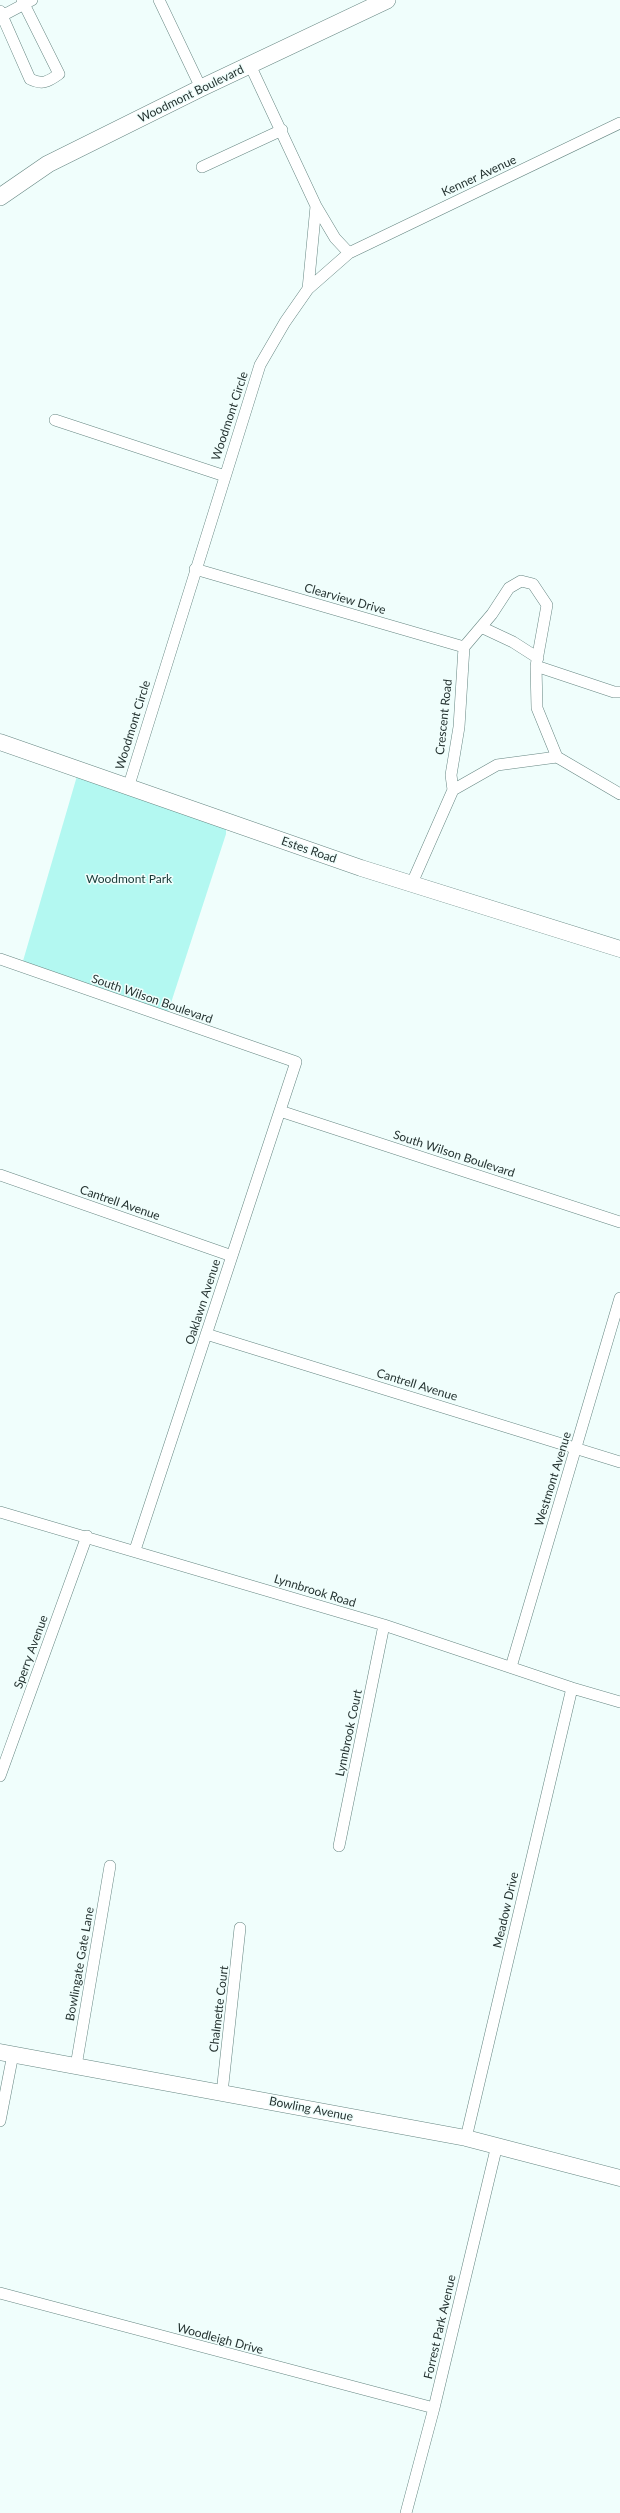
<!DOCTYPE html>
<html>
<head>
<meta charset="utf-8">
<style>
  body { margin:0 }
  canvas { display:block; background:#f0fefc }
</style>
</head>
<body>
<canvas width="620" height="2513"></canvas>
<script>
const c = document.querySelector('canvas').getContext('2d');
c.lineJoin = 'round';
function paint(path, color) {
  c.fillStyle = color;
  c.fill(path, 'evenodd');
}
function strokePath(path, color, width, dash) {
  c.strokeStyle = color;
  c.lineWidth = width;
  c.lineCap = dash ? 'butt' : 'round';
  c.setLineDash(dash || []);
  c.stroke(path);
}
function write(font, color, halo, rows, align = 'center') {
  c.font = font + ' Lato,sans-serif';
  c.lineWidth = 3;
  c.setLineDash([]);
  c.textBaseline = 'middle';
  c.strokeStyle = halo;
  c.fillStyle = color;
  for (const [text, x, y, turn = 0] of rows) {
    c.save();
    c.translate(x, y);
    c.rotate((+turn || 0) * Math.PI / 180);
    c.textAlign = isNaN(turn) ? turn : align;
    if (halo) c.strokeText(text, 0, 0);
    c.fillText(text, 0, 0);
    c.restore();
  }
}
paint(new Path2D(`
  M77,776L226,826V834L168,1012L23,961Z`), '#b3f8f1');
const street = new Path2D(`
  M159,0L201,88
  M0,11L30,79C42,85 48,82 59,74L22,0
  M0,17L32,0
  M202,167L282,130
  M316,206L335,238L349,253
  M308,289L349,253L620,123
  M55,420L225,476
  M195,569L464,647
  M481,627L513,642L538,658
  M464,647L492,614L509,588L521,581L533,584L547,605L536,666L537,708L557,757
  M536,666L614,692H620
  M128,788L260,365L285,322L308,289L316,206L250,65
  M453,790L451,775L459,727L464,647
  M412,883L453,790L497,765L557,757L620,794
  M0,959L296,1062L135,1550
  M280,1111L620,1222
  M0,1175L232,1256
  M206,1334L620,1462
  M0,1512L384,1625L572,1688L620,1702
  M511,1667L620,1298
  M0,1776L87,1536
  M339,1846L384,1625
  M76,2066L110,1866
  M222,2093L240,1928
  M0,2121L13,2054
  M466,2138L572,1688
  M0,2293L434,2408
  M406,2513L434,2408L497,2145`);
const secondary = new Path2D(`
  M0,742L361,868L620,949
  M0,2052L466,2138L620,2178`);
const primary = new Path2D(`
  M0,197L48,164L201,88L387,0`);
strokePath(street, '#668682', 12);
strokePath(secondary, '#668682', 17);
strokePath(primary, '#668682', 18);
strokePath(street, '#fff', 11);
strokePath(secondary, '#fff', 16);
strokePath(primary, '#fff', 17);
write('12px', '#253331', '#f0fefc', [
  ["Woodmont Boulevard",191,94,-26],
  ["Kenner Avenue",479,176,-25],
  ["Woodmont Circle",230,416,-72],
  ["Clearview Drive",345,599,16],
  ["Crescent Road",444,717,-84],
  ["Woodmont Circle",133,725,-73],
  ["Estes Road",309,850,19],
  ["South Wilson Boulevard",152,999,19],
  ["South Wilson Boulevard",454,1154,18],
  ["Cantrell Avenue",120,1203,19],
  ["Oaklawn Avenue",203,1302,-72],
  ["Cantrell Avenue",417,1385,17],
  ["Westmont Avenue",553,1479,-73],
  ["Lynnbrook Road",315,1591,17],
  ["Sperry Avenue",31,1652,-70],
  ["Lynnbrook Court",349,1733,-78],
  ["Meadow Drive",506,1910,-77],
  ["Bowlingate Gate Lane",80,1964,-80],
  ["Chalmette Court",219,2009,-83],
  ["Bowling Avenue",311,2109,11],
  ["Forrest Park Avenue",440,2327,-77],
  ["Woodleigh Drive",220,2339,15]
]);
write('12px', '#173a37', '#f0fefc', [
  ["Woodmont Park",129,879]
]);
</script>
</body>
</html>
